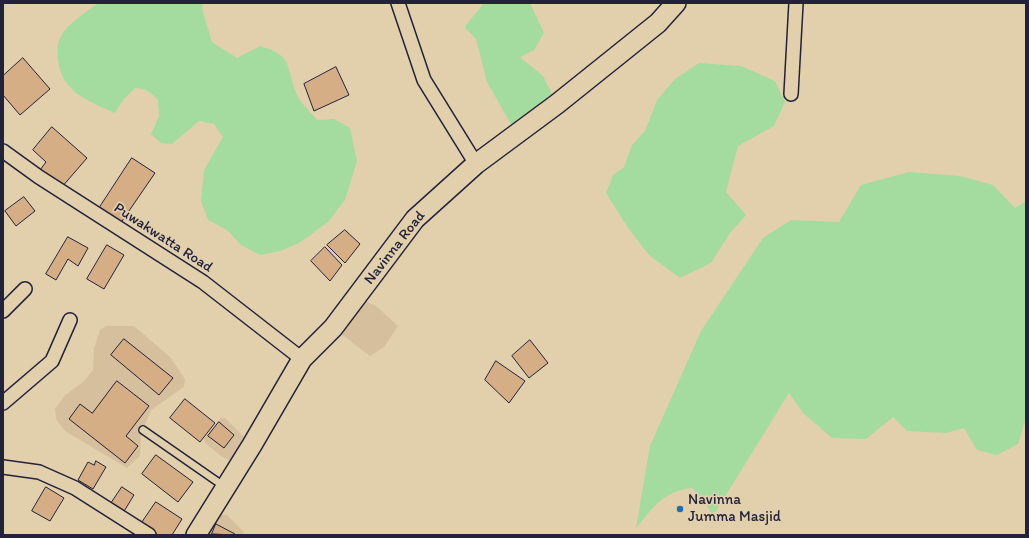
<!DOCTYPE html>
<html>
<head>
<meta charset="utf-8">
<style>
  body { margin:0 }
  #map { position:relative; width:1029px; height:538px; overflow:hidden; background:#e2d0ad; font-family:Itim,sans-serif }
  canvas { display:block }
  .frame { position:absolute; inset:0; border:4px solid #22223b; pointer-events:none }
</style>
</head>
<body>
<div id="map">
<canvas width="1029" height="538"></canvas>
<div class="frame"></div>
</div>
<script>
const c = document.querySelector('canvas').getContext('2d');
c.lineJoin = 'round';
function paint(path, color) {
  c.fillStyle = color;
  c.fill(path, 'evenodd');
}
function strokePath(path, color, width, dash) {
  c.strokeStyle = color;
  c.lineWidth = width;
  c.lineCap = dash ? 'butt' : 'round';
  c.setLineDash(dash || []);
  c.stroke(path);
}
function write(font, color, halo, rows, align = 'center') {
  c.font = font + ' Itim,sans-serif';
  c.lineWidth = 3.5;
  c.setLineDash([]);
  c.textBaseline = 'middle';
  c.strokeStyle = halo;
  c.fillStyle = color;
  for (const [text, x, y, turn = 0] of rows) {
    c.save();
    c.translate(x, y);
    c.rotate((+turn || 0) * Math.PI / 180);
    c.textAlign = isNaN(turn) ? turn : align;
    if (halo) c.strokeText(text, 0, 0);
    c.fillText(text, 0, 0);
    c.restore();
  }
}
paint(new Path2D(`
  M357,298L376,306L398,326L384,347L370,356L333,328Z
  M106,326H134L170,357L185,379L184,387L151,410L141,435L140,456L127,468L65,431L56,419L55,409L64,396L82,383L93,370L94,348L100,330Z
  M221,418H225L252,445L239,465L221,456L205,443L204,439Z
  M210,513L227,515L244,532L243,535H196Z`), '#d6bf9d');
paint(new Path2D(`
  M98,3H202L203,12L212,42L237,58L260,46C295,56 285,68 297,95C301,104 311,112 317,120L334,119L350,128L357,161L345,200L328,222L299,243L280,251L260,255L241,245L227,230L208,220L201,201L204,170L223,137L214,124L199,121L172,144L161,143L151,134L159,116L158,100C151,93 146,88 135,88L124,99L115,113C90,102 60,91 58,59C57,49 57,42 63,33C69,23 88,11 98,3Z
  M484,3H530L544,33L534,50L520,57L543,76L557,104L516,133L487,82L476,39L466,29V25Z
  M699,63L741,66L775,81L785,102L774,126L738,146L726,192L746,215L730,233L711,263L680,278L649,255L628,228L606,193L613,175L624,167L632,145L645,131L657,100L675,79Z
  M909,172L960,176L993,185L1015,208L1026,201V418L1018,444L997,455L977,450L964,428L946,433L907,431L893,417L866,439L832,438L803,413L789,393L713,516L704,501L692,488C663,491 654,507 636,528L650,446L701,331L763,238L791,220L839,222L861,185Z`), '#a4db9f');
const building = new Path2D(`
  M23,58L50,89L20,115L3,95V76Z
  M336,67L349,95L314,111L304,84Z
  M52,127L87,158L61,188L40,170L46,162L33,150Z
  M132,158L155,173L120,224L98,210Z
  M24,197L35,211L16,226L5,211Z
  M345,230L360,244L345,263L327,245Z
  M68,237L88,248L78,266L68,259L56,280L46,274Z
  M107,245L124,255L104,289L87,279Z
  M325,247L342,265L330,281L311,261Z
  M124,339L173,378L159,395L111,355Z
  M530,340L548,363L529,378L512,356Z
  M496,361L525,381L509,403L485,380Z
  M117,381L149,406L126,436L138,446L125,463L69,419L80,404L92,413Z
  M185,399L215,423L200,442L170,418Z
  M219,422L234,435L224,448L208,436Z
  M156,455L193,482L178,502L142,474Z
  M96,461L106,467L93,489L78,480L88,462L94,465Z
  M46,487L64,498L50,521L32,511Z
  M122,487L134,495L123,513L110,505Z
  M156,502L182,519L172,535H158L141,524Z
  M216,524L235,534V535L212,534Z`);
paint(building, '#d5ae86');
strokePath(building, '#22223b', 1);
const lane = new Path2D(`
  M143,430L225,487`);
const street = new Path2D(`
  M398,3L424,80L476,164
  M791,94L796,3
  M3,151L39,177L203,282L302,359
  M3,311L25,289
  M3,403L52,361L70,320
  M3,467L39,472L75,488L149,535`);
const secondary = new Path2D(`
  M196,535L252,445L302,359L333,328L415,219L476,164L557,104L658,23L676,3`);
strokePath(lane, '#22223b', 10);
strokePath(street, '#22223b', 16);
strokePath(secondary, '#22223b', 22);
strokePath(lane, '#e2d0ad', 7);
strokePath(street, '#e2d0ad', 13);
strokePath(secondary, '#e2d0ad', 19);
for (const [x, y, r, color] of [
  [680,509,4,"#1f6fb2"]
]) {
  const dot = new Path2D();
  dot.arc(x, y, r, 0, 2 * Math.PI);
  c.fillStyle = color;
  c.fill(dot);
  strokePath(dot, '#e2d0ad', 1.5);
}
write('15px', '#22223b', '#e2d0ad', [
  ["Puwakwatta Road",163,238,33],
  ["Navinna Road",395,248,-52]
]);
write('15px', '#22223b', '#e2d0ad', [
  ["Navinna",688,500],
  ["Jumma Masjid",688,517]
], 'left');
</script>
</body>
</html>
